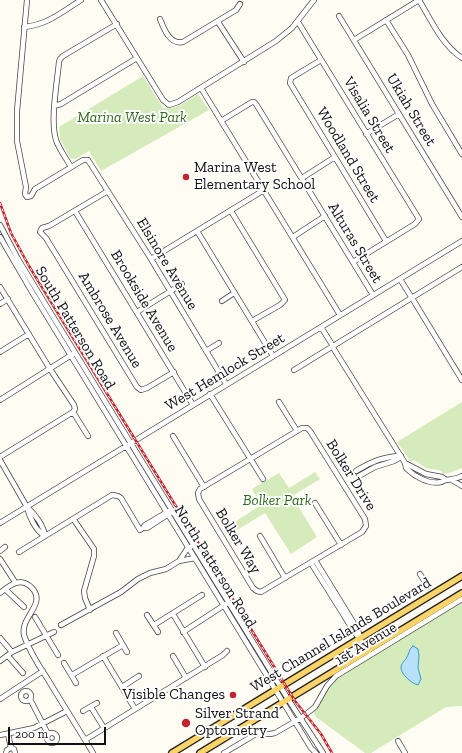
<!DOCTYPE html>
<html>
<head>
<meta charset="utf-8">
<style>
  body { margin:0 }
  #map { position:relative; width:462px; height:753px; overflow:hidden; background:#fffcf3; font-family:"Zilla Slab",serif }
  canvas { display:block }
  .scale { position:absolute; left:8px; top:727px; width:98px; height:18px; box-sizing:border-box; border:2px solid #101010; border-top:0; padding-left:5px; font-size:12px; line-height:14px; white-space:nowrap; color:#101010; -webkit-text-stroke:3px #fff; paint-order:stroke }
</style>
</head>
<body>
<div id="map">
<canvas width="462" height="753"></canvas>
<div class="scale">200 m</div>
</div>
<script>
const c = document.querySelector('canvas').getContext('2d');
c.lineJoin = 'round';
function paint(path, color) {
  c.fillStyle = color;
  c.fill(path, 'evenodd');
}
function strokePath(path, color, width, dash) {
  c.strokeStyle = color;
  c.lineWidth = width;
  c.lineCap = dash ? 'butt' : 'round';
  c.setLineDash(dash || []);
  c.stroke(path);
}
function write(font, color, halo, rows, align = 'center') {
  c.font = font + ' "Zilla Slab",serif';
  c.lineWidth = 4;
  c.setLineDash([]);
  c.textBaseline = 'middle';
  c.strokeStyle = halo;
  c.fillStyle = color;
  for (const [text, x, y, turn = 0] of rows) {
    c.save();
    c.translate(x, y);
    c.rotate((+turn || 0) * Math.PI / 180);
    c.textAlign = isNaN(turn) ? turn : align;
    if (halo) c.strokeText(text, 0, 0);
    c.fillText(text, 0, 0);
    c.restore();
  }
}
paint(new Path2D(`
  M143,76L163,108C178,110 186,101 198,94L209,110L101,171L89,151L75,159L70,158L60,139L59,127Z
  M462,402V468L449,473L442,474V471L426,468L414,460L411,462L397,442Z
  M315,472L320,479L292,496L317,537L291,554L265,513L237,530L233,523L261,505L252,489L279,473L289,488Z
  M462,601V706L446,707L371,753H365L316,717L313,711L331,683L339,676Z`), '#d5ebbb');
const water = new Path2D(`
  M413,646L418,649L419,656L418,668L421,679L418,685C412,684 401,674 401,668C401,663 405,661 407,657C409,653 409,649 413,646Z`);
paint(water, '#b6e1f8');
strokePath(water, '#3b99d1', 1);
const minor = new Path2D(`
  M27,0L17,111V141L26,187L25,194L27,197L31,196L35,189L83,160H88L151,259L226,384
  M101,0L163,100L169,105L178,102L276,41L292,28L314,0
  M419,0C431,20 442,45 462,58
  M339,16L462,217
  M160,19C164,29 170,45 183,42L236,10L240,4
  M386,20L408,55L432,104L462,154
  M218,22L244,62
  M298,22L419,219L415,224L353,262
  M24,27C47,25 62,12 81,0
  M354,40L419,0
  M321,60L291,78L290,83L386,241
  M201,88L340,315
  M54,106L61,104L79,93L137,58
  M221,121L252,102H254L256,104L373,295
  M366,134L399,114
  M71,167C66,158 59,149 56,140C50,120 57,84 59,62L60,59L63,56L117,24
  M302,178L335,157
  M108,191L49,226L42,228L40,232L46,238L137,387L141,390L147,388L174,372
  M75,211L193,405
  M231,211L285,300L280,305L252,321
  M0,225L18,259L44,302L288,699L323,753
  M197,231L273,356
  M0,237L32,292L311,748L316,753
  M293,237L325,216
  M151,259L264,190
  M400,279L410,295
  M0,287L50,369L74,405L75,409L73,412L88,436
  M412,298L462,380
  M222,301L234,293
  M0,304L8,299
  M137,312L182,284
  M321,327L331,343
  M332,346L405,463L406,468C414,476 429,485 441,482C443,482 444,480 446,480C452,479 457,479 462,476
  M206,351L219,343
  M0,352L29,334
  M294,370L462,267
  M210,394L263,479
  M0,400L73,354
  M279,402L297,431
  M302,428H307L310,431L365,519L366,526L362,532L261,592L257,591L253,588L199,499L198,493L200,489Z
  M173,436L204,487
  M0,457L73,412
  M0,460L27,507C35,514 44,526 45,536
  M405,463L426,474L442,477L446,480
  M356,471C370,462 384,456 401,456
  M359,476L375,467L394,461L401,457
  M452,480L462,486
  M315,503L341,545
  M27,507C29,517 36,531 45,536
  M74,520L94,549V556L84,591L85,598L90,610
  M0,523L462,241
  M143,528L145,525L169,511
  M260,536L285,578
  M0,551L5,547
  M19,552L112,495L118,496L121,498L140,530L143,528H147L170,513
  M0,559L15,582
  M315,560L358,630L360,638
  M179,561L195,558
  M311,563L353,630L368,651
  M420,574L428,587
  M5,589L24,607
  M0,593C10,585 21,576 32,588C47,604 20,617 24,635C28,648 39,666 47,678C62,703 78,728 93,753
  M173,614L205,667
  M147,615L158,632
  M35,617L58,655
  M61,625L121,592L138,579L150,573L166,569L179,561L187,549L190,547
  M154,625L202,595
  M183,632L226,604
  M116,633L127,652
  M0,638L12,652
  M8,656L23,673
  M103,656L135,709
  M173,656L186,678
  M0,661L12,652L54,632
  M64,663L76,683
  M72,675L123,645
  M122,687L139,676
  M21 696a5 5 0 1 1 10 0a5 5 0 1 1-10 0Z
  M0,699L43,671
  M30,699L48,734
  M91,707L104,728
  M83,711L97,703
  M47 738a5 5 0 1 1 10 0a5 5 0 1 1-10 0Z
  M8,734L11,748
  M0,735L34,728L67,711
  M85,740L223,655L227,651
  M398,741L405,753
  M6,753L7,750L11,748L14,749L15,753
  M224,753L256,734H270L275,733L301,718L315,707L327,686L336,676L462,599`);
const major = new Path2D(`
  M172,753L462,576
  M200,753L462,593`);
strokePath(minor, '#434343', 6);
strokePath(major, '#212121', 8);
strokePath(minor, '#fff', 4.5);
strokePath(major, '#fbd367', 5.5);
const rail = new Path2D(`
  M0,203L11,233L29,266L295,701L321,734L332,753`);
strokePath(rail, '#c4242f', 2.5);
strokePath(rail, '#fff', 1, [3]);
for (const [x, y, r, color] of [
  [186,177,4,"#c4242f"],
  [233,695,4,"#c4242f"],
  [186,723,5,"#c4242f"]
]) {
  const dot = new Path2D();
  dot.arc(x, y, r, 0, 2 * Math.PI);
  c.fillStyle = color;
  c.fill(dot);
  strokePath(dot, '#fff', 1.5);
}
write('15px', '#101010', '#fff', [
  ["Ukiah Street",411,110,59],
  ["Visalia Street",369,115,59],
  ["Woodland Street",348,155,59],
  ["Alturas Street",355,243,59],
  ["Elsinore Avenue",167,264,59],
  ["Brookside Avenue",144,301,59],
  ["Ambrose Avenue",110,320,59],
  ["South Patterson Road",75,328,59],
  ["West Hemlock Street",225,372,-31],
  ["Bolker Drive",351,475,58],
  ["Bolker Way",238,541,59],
  ["North Patterson Road",215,567,58],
  ["West Channel Islands Boulevard",341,635,-31],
  ["1st Avenue",366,644,-31]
]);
write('italic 15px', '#2f6a1e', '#fff', [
  ["Marina West Park",132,118],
  ["Bolker Park",277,501]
]);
write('15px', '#101010', '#fff', [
  ["Marina West",194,168],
  ["Elementary School",194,185],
  ["Visible Changes",225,695,"right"],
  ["Silver Strand",195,714],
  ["Optometry",195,731]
], 'left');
</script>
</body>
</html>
